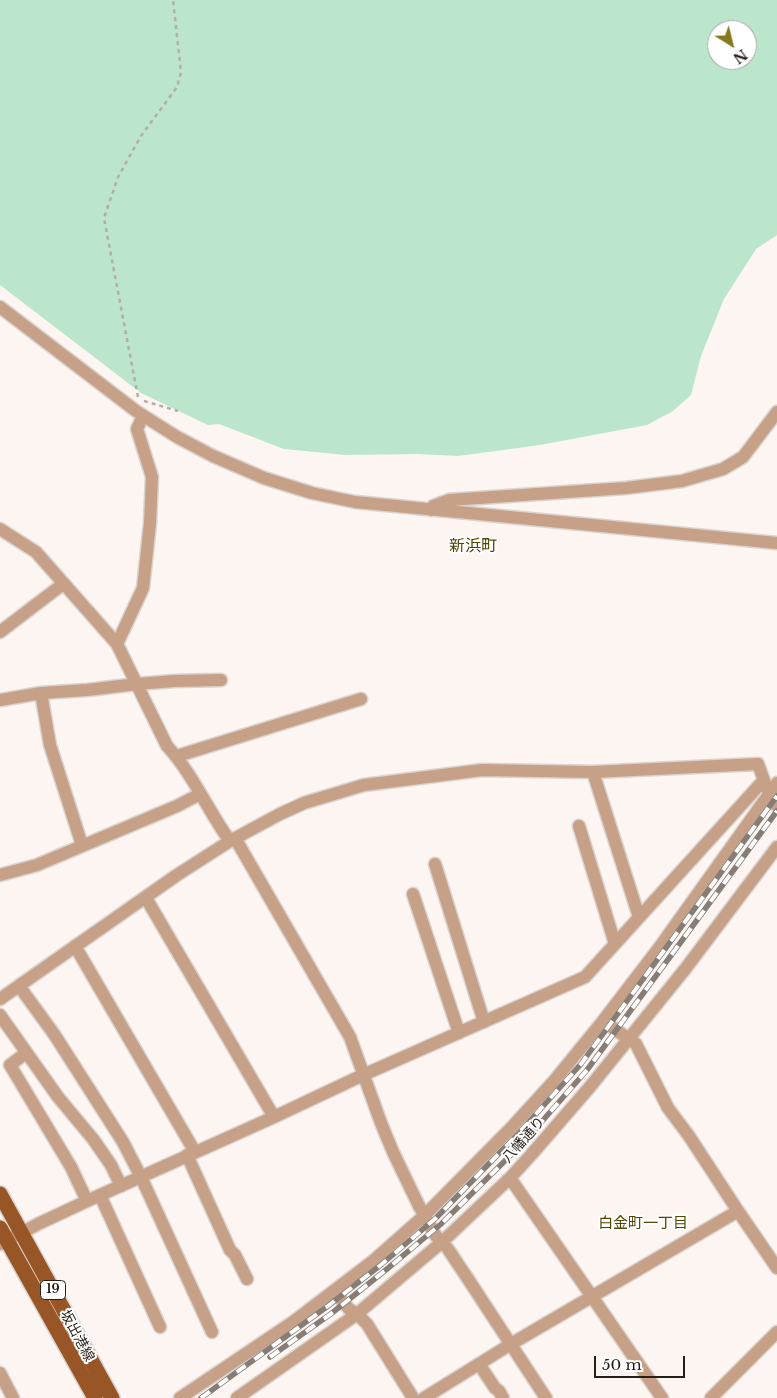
<!DOCTYPE html>
<html>
<head>
<meta charset="utf-8">
<style>
  body { margin:0 }
  #map { position:relative; width:777px; height:1398px; overflow:hidden; background:#fcf5f2; font-family:"Libre Baskerville",serif }
  canvas { display:block }
  .north { position:absolute; left:707px; top:20px; width:50px; height:50px; box-sizing:border-box; background:#fff; border:1px solid #a9a5a2; border-radius:50%; rotate:144deg; font-size:14px; font-weight:700; line-height:20px; text-align:center; color:#291e17 }
  .north::after { content:''; display:block; margin:auto; width:18px; height:22px; background:#88781c; clip-path:polygon(50% 0,100% 100%,50% 72%,0 100%) }
  .scale { position:absolute; left:594px; top:1356px; width:91px; height:22px; box-sizing:border-box; border:2px solid #291e17; border-top:0; padding-left:6px; font-size:15px; line-height:18px; white-space:nowrap; color:#291e17; -webkit-text-stroke:4px #fff; paint-order:stroke }
</style>
</head>
<body>
<div id="map">
<canvas width="777" height="1398"></canvas>
<div class="north">N</div>
<div class="scale">50 m</div>
</div>
<script>
const c = document.querySelector('canvas').getContext('2d');
c.lineJoin = 'round';
function paint(path, color) {
  c.fillStyle = color;
  c.fill(path, 'evenodd');
}
function strokePath(path, color, width, dash) {
  c.strokeStyle = color;
  c.lineWidth = width;
  c.lineCap = dash ? 'butt' : 'round';
  c.setLineDash(dash || []);
  c.stroke(path);
}
function write(font, color, halo, rows, align = 'center') {
  c.font = font + ' "Libre Baskerville","Noto Sans JP",serif';
  c.lineWidth = 4;
  c.setLineDash([]);
  c.textBaseline = 'middle';
  c.strokeStyle = halo;
  c.fillStyle = color;
  for (const [text, x, y, turn = 0] of rows) {
    c.save();
    c.translate(x, y);
    c.rotate((+turn || 0) * Math.PI / 180);
    c.textAlign = isNaN(turn) ? turn : align;
    if (halo) c.strokeText(text, 0, 0);
    c.fillText(text, 0, 0);
    c.restore();
  }
}
paint(new Path2D(`
  M0,0H777V235L756,249L724,299L701,356L691,395L673,411L647,425L540,445L458,456L418,454L346,455L284,449L219,424L208,425L141,393L0,285ZM717,30H747V60H717Z`), '#bbe6cb');
const minor = new Path2D(`
  M0,307L136,411L177,437L213,456L264,478L312,493L355,502L777,543
  M431,510L433,506L449,500L626,488L682,481L723,469L743,457L777,412
  M0,529L36,552L117,644L167,746C193,774 208,811 230,841
  M0,632L63,584
  M117,644L143,588L150,523L152,477L137,429L143,416
  M41,693L50,745L82,845
  M0,700L41,693L87,690L137,684L174,681L221,680
  M177,756L361,699
  M593,772L639,917
  M579,826L615,944
  M235,838L350,1037L381,1123L393,1152L419,1206L436,1236L448,1249L470,1282L546,1398
  M435,864L484,1022
  M0,875L37,865L177,806L200,794
  M413,894L459,1033
  M146,898L274,1117
  M75,946L195,1152
  M19,986L54,1034L123,1142L141,1177L212,1332
  M0,999L177,875L230,841L280,814L304,803L364,785L482,770L593,772L758,764L769,794L777,806
  M0,1015L58,1097L93,1139L111,1165L121,1186
  M603,1021L636,1044L668,1108L689,1136L738,1211
  M26,1053L10,1065L71,1167L87,1201
  M187,1155L230,1250L235,1255L247,1279
  M510,1178L662,1398
  M100,1195L160,1327
  M0,1244L40,1223L87,1201L274,1117L363,1075L585,977L763,781
  M334,1291L349,1309L357,1314L367,1324L413,1398
  M479,1364L495,1388L499,1391L503,1398
  M0,1373L13,1398
  M180,1398L293,1322L373,1261L425,1215L511,1128L554,1081L603,1021L659,948L777,783
  M237,1398L357,1314L442,1242L510,1178L531,1155L589,1088L686,968L777,847
  M424,1398L511,1344L738,1211L777,1268
  M711,1398L777,1332`);
const major = new Path2D(`
  M0,1194L112,1398
  M0,1228L95,1398`);
strokePath(minor, '#dad3cf', 15);
strokePath(major, '#dad3cf', 18);
strokePath(new Path2D(`
  M138,397L104,218L118,177L141,136L177,87L181,72L173,0
  M144,401L178,411`), '#b5ada8', 2.5, [4, 4]);
strokePath(minor, '#c7a088', 12);
strokePath(major, '#985526', 15);
const rail = new Path2D(`
  M270,1357L332,1313L387,1269L441,1224L523,1143L587,1070L777,811
  M201,1398L328,1306L382,1264L436,1218L518,1134L581,1064L777,796`);
strokePath(rail, '#867d77', 5.5);
strokePath(rail, '#fff', 4, [11]);
for (const [x, y, w] of [
  [53,1290,25]
]) {
  const box = new Path2D();
  box.roundRect(x - w / 2, y - 9.5, w, 19, 4);
  c.fillStyle = '#fff';
  c.fill(box);
  strokePath(box, '#291e17', 1);
}
write('bold 12px', '#291e17', null, [
  ["19",53,1290]
]);
write('14px', '#291e17', '#fff', [
  ["八幡通り",524,1140,-48],
  ["坂出港線",77,1336,62]
]);
write('15px', '#504401', '#fff', [
  ["白金町一丁目",643,1224]
]);
write('16px', '#504401', '#fff', [
  ["新浜町",473,546]
]);
</script>
</body>
</html>
